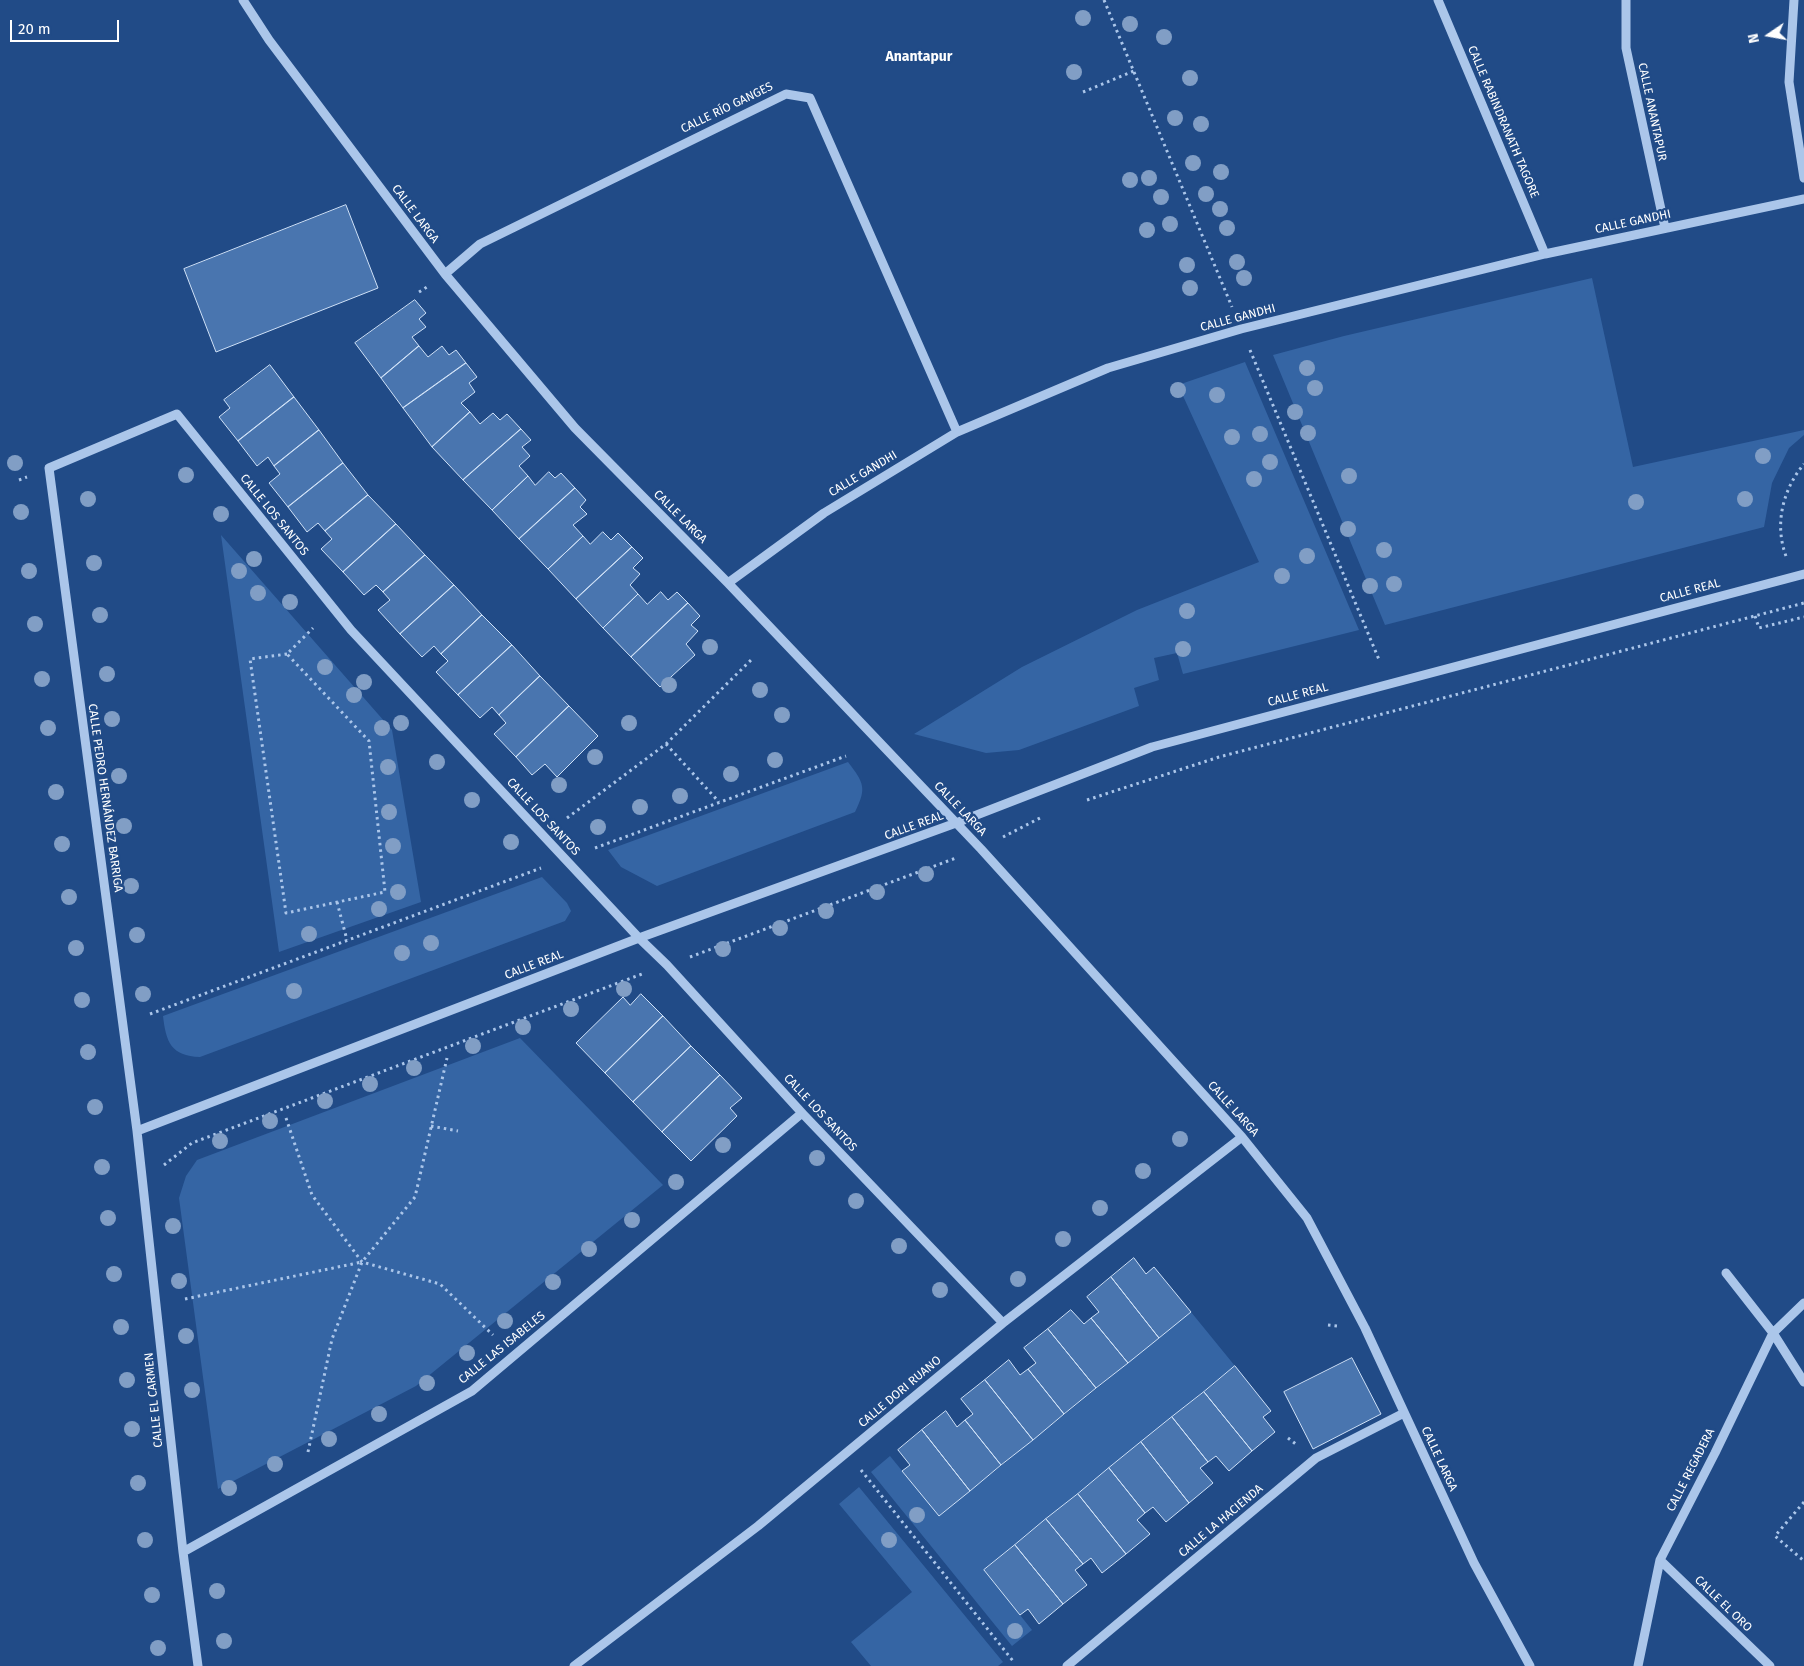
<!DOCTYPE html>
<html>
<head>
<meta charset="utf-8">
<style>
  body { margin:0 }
  #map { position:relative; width:1804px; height:1666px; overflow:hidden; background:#214b87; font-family:"Fira Sans",sans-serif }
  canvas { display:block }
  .north { position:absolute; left:1744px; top:10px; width:50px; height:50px; -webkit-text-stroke:4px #214b87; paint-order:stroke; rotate:258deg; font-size:14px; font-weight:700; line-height:20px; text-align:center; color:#fff }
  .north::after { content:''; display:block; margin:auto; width:18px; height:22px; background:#fff; clip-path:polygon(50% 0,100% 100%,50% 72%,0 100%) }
  .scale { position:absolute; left:10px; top:20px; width:109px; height:22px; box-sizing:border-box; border:2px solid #fff; border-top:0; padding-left:6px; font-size:15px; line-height:18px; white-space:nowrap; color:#fff; -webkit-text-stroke:4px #214b87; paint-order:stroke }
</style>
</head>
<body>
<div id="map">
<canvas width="1804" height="1666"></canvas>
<div class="north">N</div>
<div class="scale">20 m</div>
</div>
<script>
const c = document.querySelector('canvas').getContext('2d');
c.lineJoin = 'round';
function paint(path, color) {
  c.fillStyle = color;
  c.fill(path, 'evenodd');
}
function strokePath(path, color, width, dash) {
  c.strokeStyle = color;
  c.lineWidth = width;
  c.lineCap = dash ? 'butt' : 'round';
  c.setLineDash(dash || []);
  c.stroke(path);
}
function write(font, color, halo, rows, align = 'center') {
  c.font = font + ' "Fira Sans",sans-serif';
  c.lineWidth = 4.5;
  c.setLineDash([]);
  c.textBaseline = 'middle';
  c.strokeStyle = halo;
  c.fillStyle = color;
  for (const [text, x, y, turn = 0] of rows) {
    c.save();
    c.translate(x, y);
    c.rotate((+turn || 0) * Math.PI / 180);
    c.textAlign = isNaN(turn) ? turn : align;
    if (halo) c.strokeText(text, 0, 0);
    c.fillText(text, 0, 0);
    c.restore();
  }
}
paint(new Path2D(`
  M1592,278L1633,467L1804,430V435L1789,448L1772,483L1764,527L1385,625L1273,355L1344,336Z
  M1245,362L1359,630L1183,674L1177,653L1154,658L1159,680L1134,688L1139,706L1019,750L986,753L914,734L1022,667L1137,610L1259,562L1178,385Z
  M221,535L392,730L421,902L279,952Z
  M848,762C864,783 867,788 855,812L657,886L621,867L608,850Z
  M542,877L567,903L571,911L565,921L200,1057C171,1056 166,1042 163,1016Z
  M520,1038L663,1185L416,1386L218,1489L179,1198L186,1176L197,1160Z
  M1191,1312L1235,1366L984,1570L1032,1630L1012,1646L871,1472L890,1456L939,1516Z
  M859,1487L1003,1662L998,1666H871L851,1642L912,1592L839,1504Z`), '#3565a4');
const building = new Path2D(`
  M346,205L378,288L216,352L184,269Z
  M415,300L426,313L419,319L426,327L412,337L419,346L381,378L355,343Z
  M419,346L428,357L442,346L449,355L456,350L466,363L403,408L381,378Z
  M466,363L477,377L469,383L475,392L461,403L470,412L432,447L403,408Z
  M270,365L294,397L238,441L219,417L230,408L224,400Z
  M294,397L319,430L274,466L268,457L257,466L238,441Z
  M470,412L480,424L493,413L500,420L507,414L521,429L463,480L432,447Z
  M521,429L531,440L522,447L530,456L519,466L528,476L492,510L463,480Z
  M319,430L343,463L288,507L269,483L280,474L274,466Z
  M343,463L368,495L325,531L318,523L307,532L288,507Z
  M549,472L555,478L561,473L575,488L519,539L492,510L528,476L535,485Z
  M575,488L586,500L580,507L587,514L573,525L583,536L548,569L519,539Z
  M368,495L396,524L343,572L321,549L332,539L325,531Z
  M396,524L425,555L383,592L376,585L364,595L343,572Z
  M603,532L611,540L618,533L632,547L576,599L548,569L583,536L590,544Z
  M632,547L643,558L633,568L640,574L630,585L638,594L603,628L576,599Z
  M425,555L454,585L400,634L378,610L390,600L383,592Z
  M454,585L482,615L441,654L434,646L422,657L400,634Z
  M661,592L668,600L677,592L688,603L631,657L603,628L638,594L647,604Z
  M688,603L700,616L691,625L698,631L686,644L695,655L660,687L631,657Z
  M482,615L512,645L458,695L436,672L448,661L441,654Z
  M512,645L540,676L499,715L492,707L480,718L458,695Z
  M540,676L569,706L516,757L494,734L506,723L499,715Z
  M569,706L598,736L557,777L545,764L532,775L516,757Z
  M641,994L663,1016L605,1073L576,1043L623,997L630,1005Z
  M663,1016L691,1046L633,1102L605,1073Z
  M691,1046L720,1075L662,1132L633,1102Z
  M720,1075L742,1098L730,1108L737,1116L691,1161L662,1132Z
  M1134,1258L1146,1274L1154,1267L1191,1312L1159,1338L1111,1277Z
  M1111,1277L1159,1338L1128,1363L1091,1318L1099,1312L1087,1297Z
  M1071,1310L1084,1324L1091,1318L1128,1363L1096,1388L1048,1329Z
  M1048,1329L1096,1388L1064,1414L1028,1369L1036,1363L1024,1348Z
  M1352,1358L1381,1414L1313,1449L1284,1392Z
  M1009,1360L1020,1375L1028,1369L1064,1414L1033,1440L985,1380Z
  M1235,1366L1271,1411L1263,1417L1275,1432L1252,1451L1204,1392Z
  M985,1380L1033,1440L1001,1465L965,1420L973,1414L961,1399Z
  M1204,1392L1252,1451L1229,1471L1216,1456L1208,1462L1172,1417Z
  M946,1411L957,1427L965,1420L1001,1465L970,1491L922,1430Z
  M1172,1417L1208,1462L1200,1468L1213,1483L1189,1503L1141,1442Z
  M922,1430L970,1491L939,1516L902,1471L910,1465L898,1450Z
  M1141,1442L1189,1503L1166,1522L1153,1507L1145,1513L1109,1468Z
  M1109,1468L1145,1513L1137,1520L1150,1534L1126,1554L1078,1494Z
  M1078,1494L1126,1554L1102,1573L1091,1558L1083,1564L1046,1519Z
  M1046,1519L1083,1564L1075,1570L1087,1585L1063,1604L1015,1545Z
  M1015,1545L1063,1604L1039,1624L1028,1609L1020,1615L984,1570Z`);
paint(building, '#4975af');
strokePath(building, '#cfe1f7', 1);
strokePath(new Path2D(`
  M1104,0L1232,307
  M1083,92L1134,71
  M419,292L427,287
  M1250,350L1380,662
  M19,480L27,477
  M1786,556C1774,524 1783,489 1804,464
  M1755,616L1759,628L1804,617
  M287,654L250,659L286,913L385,892L369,741L287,654L313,628
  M666,744L719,802
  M1087,800L1219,757L1804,603
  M567,818L666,744L753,658
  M1003,837L1042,817
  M595,848L846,756
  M337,902L347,940
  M690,957L956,858
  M150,1014L541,868
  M286,1118L312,1195L362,1262L440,1284L493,1335
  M431,1126L458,1131
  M164,1165L192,1143L642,974
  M185,1299L362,1262
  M1328,1325L1337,1326
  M1288,1438L1297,1445
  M308,1452L332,1339L362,1262L415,1197L447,1058
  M861,1470L1013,1661
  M1804,1502L1775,1536L1804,1561`), '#abc6ea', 3, [2.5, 4]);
strokePath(new Path2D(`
  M243,0L269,40L445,274L575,428L728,583L981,849L1242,1137L1307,1218L1365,1328L1474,1563L1530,1666
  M1438,0L1545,254
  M1626,0V48L1665,228
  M1794,0L1789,82L1804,178
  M445,274L480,244L786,94L810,98L957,432
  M728,583L824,513L957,432L1108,368L1241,329L1545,254L1804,199
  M137,1131L639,938L956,823L1152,747L1804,574
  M1726,1273L1773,1333L1804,1382
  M183,1552L472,1391L802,1113
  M1660,1560L1770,1666
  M198,1666L183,1552L137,1131L49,468L177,414L351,630L639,938L667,965L802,1113L1003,1323
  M574,1666L758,1526L1003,1323L1242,1137
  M1067,1666L1316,1458L1404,1413
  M1638,1666L1660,1560L1715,1453L1773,1333L1804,1303`), '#abc6ea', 9);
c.fillStyle = '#819ec5';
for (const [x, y] of [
  [1083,18],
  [1130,24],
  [1164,37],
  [1074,72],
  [1190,78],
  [1175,118],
  [1201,124],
  [1193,163],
  [1221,172],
  [1149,178],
  [1130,180],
  [1206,194],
  [1161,197],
  [1220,209],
  [1170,224],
  [1227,228],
  [1147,230],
  [1237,262],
  [1187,265],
  [1244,278],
  [1190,288],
  [1307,368],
  [1315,388],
  [1178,390],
  [1217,395],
  [1295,412],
  [1308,433],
  [1260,434],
  [1232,437],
  [1763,456],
  [1270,462],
  [15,463],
  [186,475],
  [1349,476],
  [1254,479],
  [88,499],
  [1745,499],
  [1636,502],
  [21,512],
  [221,514],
  [1348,529],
  [1384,550],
  [1307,556],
  [254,559],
  [94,563],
  [29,571],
  [239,571],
  [1282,576],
  [1394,584],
  [1370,586],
  [258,593],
  [290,602],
  [1187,611],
  [100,615],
  [35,624],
  [710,647],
  [1183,649],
  [325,667],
  [107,674],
  [42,679],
  [364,682],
  [669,685],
  [760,690],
  [354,695],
  [782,715],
  [112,719],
  [401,723],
  [629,723],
  [48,728],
  [382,728],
  [595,757],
  [775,760],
  [437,762],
  [388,767],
  [731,774],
  [119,776],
  [559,785],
  [56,792],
  [680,796],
  [472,800],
  [640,807],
  [389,812],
  [124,826],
  [598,827],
  [511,842],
  [62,844],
  [393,846],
  [926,874],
  [131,886],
  [398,892],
  [877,892],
  [69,897],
  [379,909],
  [826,911],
  [780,928],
  [309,934],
  [137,935],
  [431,943],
  [76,948],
  [723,949],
  [402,953],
  [624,989],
  [294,991],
  [143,994],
  [82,1000],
  [571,1009],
  [523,1027],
  [473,1046],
  [88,1052],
  [414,1068],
  [370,1084],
  [325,1101],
  [95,1107],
  [270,1121],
  [1180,1139],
  [220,1141],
  [723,1145],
  [817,1158],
  [102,1167],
  [1143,1171],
  [676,1182],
  [856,1201],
  [1100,1208],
  [108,1218],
  [632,1220],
  [173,1226],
  [1063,1239],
  [899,1246],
  [589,1249],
  [114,1274],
  [1018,1279],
  [179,1281],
  [553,1282],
  [940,1290],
  [505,1321],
  [121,1327],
  [186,1336],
  [467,1353],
  [127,1380],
  [427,1383],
  [192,1390],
  [379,1414],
  [132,1429],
  [329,1439],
  [275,1464],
  [138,1483],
  [229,1488],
  [917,1515],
  [145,1540],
  [889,1540],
  [217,1591],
  [152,1595],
  [1015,1631],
  [224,1641],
  [158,1648]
]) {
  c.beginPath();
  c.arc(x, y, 8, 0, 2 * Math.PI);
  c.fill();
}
write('12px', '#fff', '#214b87', [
  ["CALLE RÍO GANGES",727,108,-26],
  ["CALLE ANANTAPUR",1652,112,78],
  ["CALLE RABINDRANATH TAGORE",1503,122,67],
  ["CALLE LARGA",415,214,53],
  ["CALLE GANDHI",1633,222,-12],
  ["CALLE GANDHI",1238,318,-15],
  ["CALLE GANDHI",863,474,-31],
  ["CALLE LOS SANTOS",274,515,51],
  ["CALLE LARGA",680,517,45],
  ["CALLE REAL",1690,591,-15],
  ["CALLE REAL",1298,695,-15],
  ["CALLE PEDRO HERNÁNDEZ BARRIGA",105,798,82],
  ["CALLE LARGA",960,809,46],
  ["CALLE LOS SANTOS",543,817,47],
  ["CALLE REAL",914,826,-20],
  ["CALLE REAL",534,965,-21],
  ["CALLE LARGA",1233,1109,48],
  ["CALLE LOS SANTOS",820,1113,47],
  ["CALLE LAS ISABELES",502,1348,-39],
  ["CALLE DORI RUANO",900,1392,-40],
  ["CALLE EL CARMEN",154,1400,-96],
  ["CALLE LARGA",1439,1459,65],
  ["CALLE REGADERA",1691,1470,-63],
  ["CALLE LA HACIENDA",1221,1521,-40],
  ["CALLE EL ORO",1723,1604,44]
]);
write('bold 14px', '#fff', '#214b87', [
  ["Anantapur",919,57]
]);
</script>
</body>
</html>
